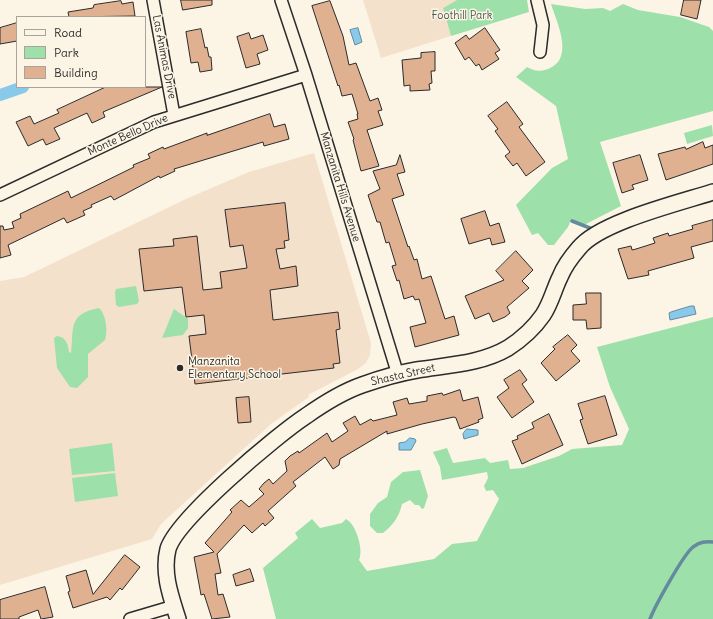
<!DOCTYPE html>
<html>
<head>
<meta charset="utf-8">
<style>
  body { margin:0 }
  #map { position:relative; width:713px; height:619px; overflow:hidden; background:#fcf5e5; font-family:Delius,sans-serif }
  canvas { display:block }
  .legend { position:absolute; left:16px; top:16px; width:130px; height:72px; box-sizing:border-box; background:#fcf5e5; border:1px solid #a8a49b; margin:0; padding:5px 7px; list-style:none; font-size:12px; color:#2b2b2b }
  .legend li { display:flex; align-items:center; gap:8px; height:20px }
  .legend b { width:20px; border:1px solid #a8a49b }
</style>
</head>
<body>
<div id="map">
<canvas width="713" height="619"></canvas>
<ul class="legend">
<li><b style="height:5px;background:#fcf5e5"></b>Road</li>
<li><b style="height:11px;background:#9ee0aa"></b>Park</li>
<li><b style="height:11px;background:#e0b191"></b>Building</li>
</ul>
</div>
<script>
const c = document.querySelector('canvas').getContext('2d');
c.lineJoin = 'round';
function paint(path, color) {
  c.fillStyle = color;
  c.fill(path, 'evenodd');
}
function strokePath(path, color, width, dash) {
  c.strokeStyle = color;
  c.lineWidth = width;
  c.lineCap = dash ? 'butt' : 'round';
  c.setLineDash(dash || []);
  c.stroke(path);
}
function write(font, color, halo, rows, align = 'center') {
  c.font = font + ' Delius,sans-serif';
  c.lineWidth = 3;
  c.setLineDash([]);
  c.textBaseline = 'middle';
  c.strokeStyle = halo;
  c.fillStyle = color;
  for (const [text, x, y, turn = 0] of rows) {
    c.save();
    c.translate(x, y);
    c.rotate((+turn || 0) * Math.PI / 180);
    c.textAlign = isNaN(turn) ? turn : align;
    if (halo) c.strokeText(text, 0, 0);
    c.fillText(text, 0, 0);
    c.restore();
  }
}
paint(new Path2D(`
  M363,0H457L443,8L451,36L381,58Z
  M314,153L371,343L370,355L366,363L358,369L308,395L309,397L271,424L161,524L152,539L0,585V281L24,277L188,198L249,172Z`), '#f4e1cc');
paint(new Path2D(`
  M457,0H527L529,12L451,36L443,8Z
  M551,4L585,9L603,8L610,11L623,4L638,10L680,17L709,27L713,31V111L600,142L621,206L584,225L571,220L568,227L554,245H548L538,233L532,235L516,205L552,168L568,159L556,106L516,77L527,67C534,71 540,72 548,69C575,59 557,23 551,4Z
  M712,125L713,136L687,144L684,133Z
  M136,286L139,301L137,304L119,307L116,305L115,292L116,289Z
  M99,308C106,314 108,331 105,340L88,354V377L77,388L70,387L57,368L54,338L57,336C66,337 68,344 69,352L71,353C74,327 68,314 99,308Z
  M174,309L188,319V328L183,335L162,338Z
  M713,317V619H276L263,568L298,538L295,533L312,519L320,528L342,523L346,519C356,524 364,550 359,560L367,571L434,559L452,544L477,541L499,499L493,490L486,491L484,486L488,478L487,472L442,480L440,467L433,452L447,448L453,463L485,458L490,463L508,460L510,469L523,468L559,456L572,449L622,445L629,429L610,387L597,347Z
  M112,443L115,471L72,475L69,449Z
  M420,470L428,496L424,508L422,509L419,505H415L410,500L402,504C399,517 393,525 383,533H377L370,526V514L378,503L387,497L391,482L403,472Z
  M115,473L118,496L75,502L72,478Z`), '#9ee0aa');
const water = new Path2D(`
  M358,28L362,42L355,45L350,30Z
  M691,306H694L696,314L670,320L669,313L671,312Z
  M467,429L478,430V435L464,439L463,434Z
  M410,438L415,439L416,441L411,450H399V443L405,442Z`);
paint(water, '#89c9ea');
strokePath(water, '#638a9e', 1);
strokePath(new Path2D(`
  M572,221L595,230
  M650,619C655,606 683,555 693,547C700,542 705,541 713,542`), '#638a9e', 3.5);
strokePath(new Path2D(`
  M0,95L23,87`), '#89c9ea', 12);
const building = new Path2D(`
  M181,0H212V5L183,10Z
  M684,0H701L697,19L681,15Z
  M121,1L122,4L133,2L135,16L69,17L68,12L93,8L94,5Z
  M330,1L343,36L349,65L356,63L370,101L378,98L382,110L378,111L383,125L367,130L379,166L361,171L353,140L354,139L348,122L358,119L357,114H358L352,94L342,96L339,85L338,86L312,6Z
  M17,23V41L0,44V28Z
  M485,28L500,50L495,53L499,59L482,70L479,64L476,66L469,57L465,60L455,43L466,35L469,39Z
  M201,29L205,48L207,47L209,57H211L212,70L200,72L198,62L191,63L186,32Z
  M249,33L251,39L263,35L268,50L257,54L260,64L246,68L237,37Z
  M435,52V71H431L432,83L429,84L430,90L410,91V85L404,86L402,60L421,58V53Z
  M106,87H162L103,112L105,117L92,123L87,113L54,128L60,139L46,145L43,139L28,146L16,122L30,116L34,124L59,113L57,110Z
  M507,102L523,124L519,127L545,162L526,176L517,163L513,166L505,156L510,152L495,131L498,129L488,116Z
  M270,114L274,127L285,124L289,139L264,146L263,142L174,169L175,171L160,178L159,176L114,200L111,196L91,205L92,207L83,211L85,215L67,223L64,218L8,245L11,255L0,258V226H3L4,230L14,228L12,222L21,218L20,214L68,191L71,198L134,167L133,165L150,158L148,154L163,147L164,149L207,133V135Z
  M703,142L705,148L713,145V164L666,180L658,154L685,147L686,149Z
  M400,155L405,172L397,174L404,195L392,199L408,247L409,246L414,260L417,259L422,279L431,276L445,319L454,316L459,335L415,347L410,327L426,323L419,299L415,300L413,296L404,299L399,280L397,281L392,266L396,265L389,242L386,243L380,222H377L368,195L380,189L373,171L396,165Z
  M640,155L648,180L632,185L634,189L622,193L613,163Z
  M285,203L289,240L284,241L285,248L276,249L280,269L296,266L298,286L270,290L273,320L338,312L340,329L336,330L340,363L333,364L334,368L195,384L189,336L206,334L204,315L186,317L182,287L144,291L139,249L174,246L173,239L197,236L203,290L222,288L220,272L247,268L243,245L230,247L225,210Z
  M485,211L490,226L499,223L505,242L492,245L490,238L469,244L461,219Z
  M713,220V241L691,247L694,258L648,271L649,275L628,279L618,249L631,246L632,250L636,249L655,243L653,238L668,233L669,236L693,229L692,226Z
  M516,251L533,270L522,281L529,288L507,307L510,313L505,317L493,322L489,313L475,319L465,296L504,280L496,271Z
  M586,293H601V328L587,329L586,320H573V305L586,304Z
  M568,335L577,345L571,351L580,361L556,381L541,363L555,349L553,347Z
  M520,370L527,380L522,384L534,402L512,418L497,397L509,388L504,380Z
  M460,390L463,401L478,397L483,418L478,420L479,422L460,429L456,418L454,417L422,424L387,434V431L340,459L339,465L333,469L325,457L293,482L296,486L268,511L274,518L265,526L263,523L252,533L244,525L217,554L221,573L215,574L218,595L223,594L230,617L212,619L204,594L201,595L194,557L214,552L205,543L232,512L230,510L241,500L249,507L264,494L259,489L264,483L269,479L273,484L287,471L285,461L290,456L298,451L299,453L327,433L332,442L348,431L343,423L355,416L360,425L371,419L373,421L397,415L393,402L407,398L409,404L427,401V396L442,393L443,395Z
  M605,396L617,435L588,444L580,420L583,419L578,404Z
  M249,397L251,422L238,423L236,398Z
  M549,414L563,445L522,464L512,441L518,439L517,436L534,428L532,423Z
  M125,555L140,567L122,590L120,588L110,600L107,597L73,608L68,592L70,591L66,576L86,570L93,594Z
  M250,569L254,581L236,586L233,575Z
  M45,587L53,617L41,619L38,610L19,617V619H0V600Z`);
paint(building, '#e0b191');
strokePath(building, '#2b2b2b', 1);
const street = new Path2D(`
  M153,0L174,115
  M281,0L306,75L398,375
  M537,0L543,25L540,52
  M0,195L154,122L306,75
  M130,619L174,606`);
const secondary = new Path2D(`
  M178,619C171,597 162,573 168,549C177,519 277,435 306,416C323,404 342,392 362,385C379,379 399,373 417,370C447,365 481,364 508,348C522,339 534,328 543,315C551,303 554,289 560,277C564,267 572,256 579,248C600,222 679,203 713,192`);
strokePath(street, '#2b2b2b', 14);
strokePath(secondary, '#2b2b2b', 18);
strokePath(street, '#fcf5e5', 11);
strokePath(secondary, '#fcf5e5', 15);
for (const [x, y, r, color] of [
  [180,368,4,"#2b2b2b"]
]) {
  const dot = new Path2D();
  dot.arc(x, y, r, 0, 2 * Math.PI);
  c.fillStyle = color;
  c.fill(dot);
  strokePath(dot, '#fcf5e5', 1.5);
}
write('11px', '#48584b', '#fcf5e5', [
  ["Foothill Park",462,16]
]);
write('11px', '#2b2b2b', '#fcf5e5', [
  ["Las Animas Drive",164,57,79],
  ["Monte Bello Drive",128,135,-24],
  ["Manzanita Hills Avenue",340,187,73],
  ["Shasta Street",403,375,-13]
]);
write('11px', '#2b2b2b', '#fcf5e5', [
  ["Manzanita",188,362],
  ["Elementary School",188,375]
], 'left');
</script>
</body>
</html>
